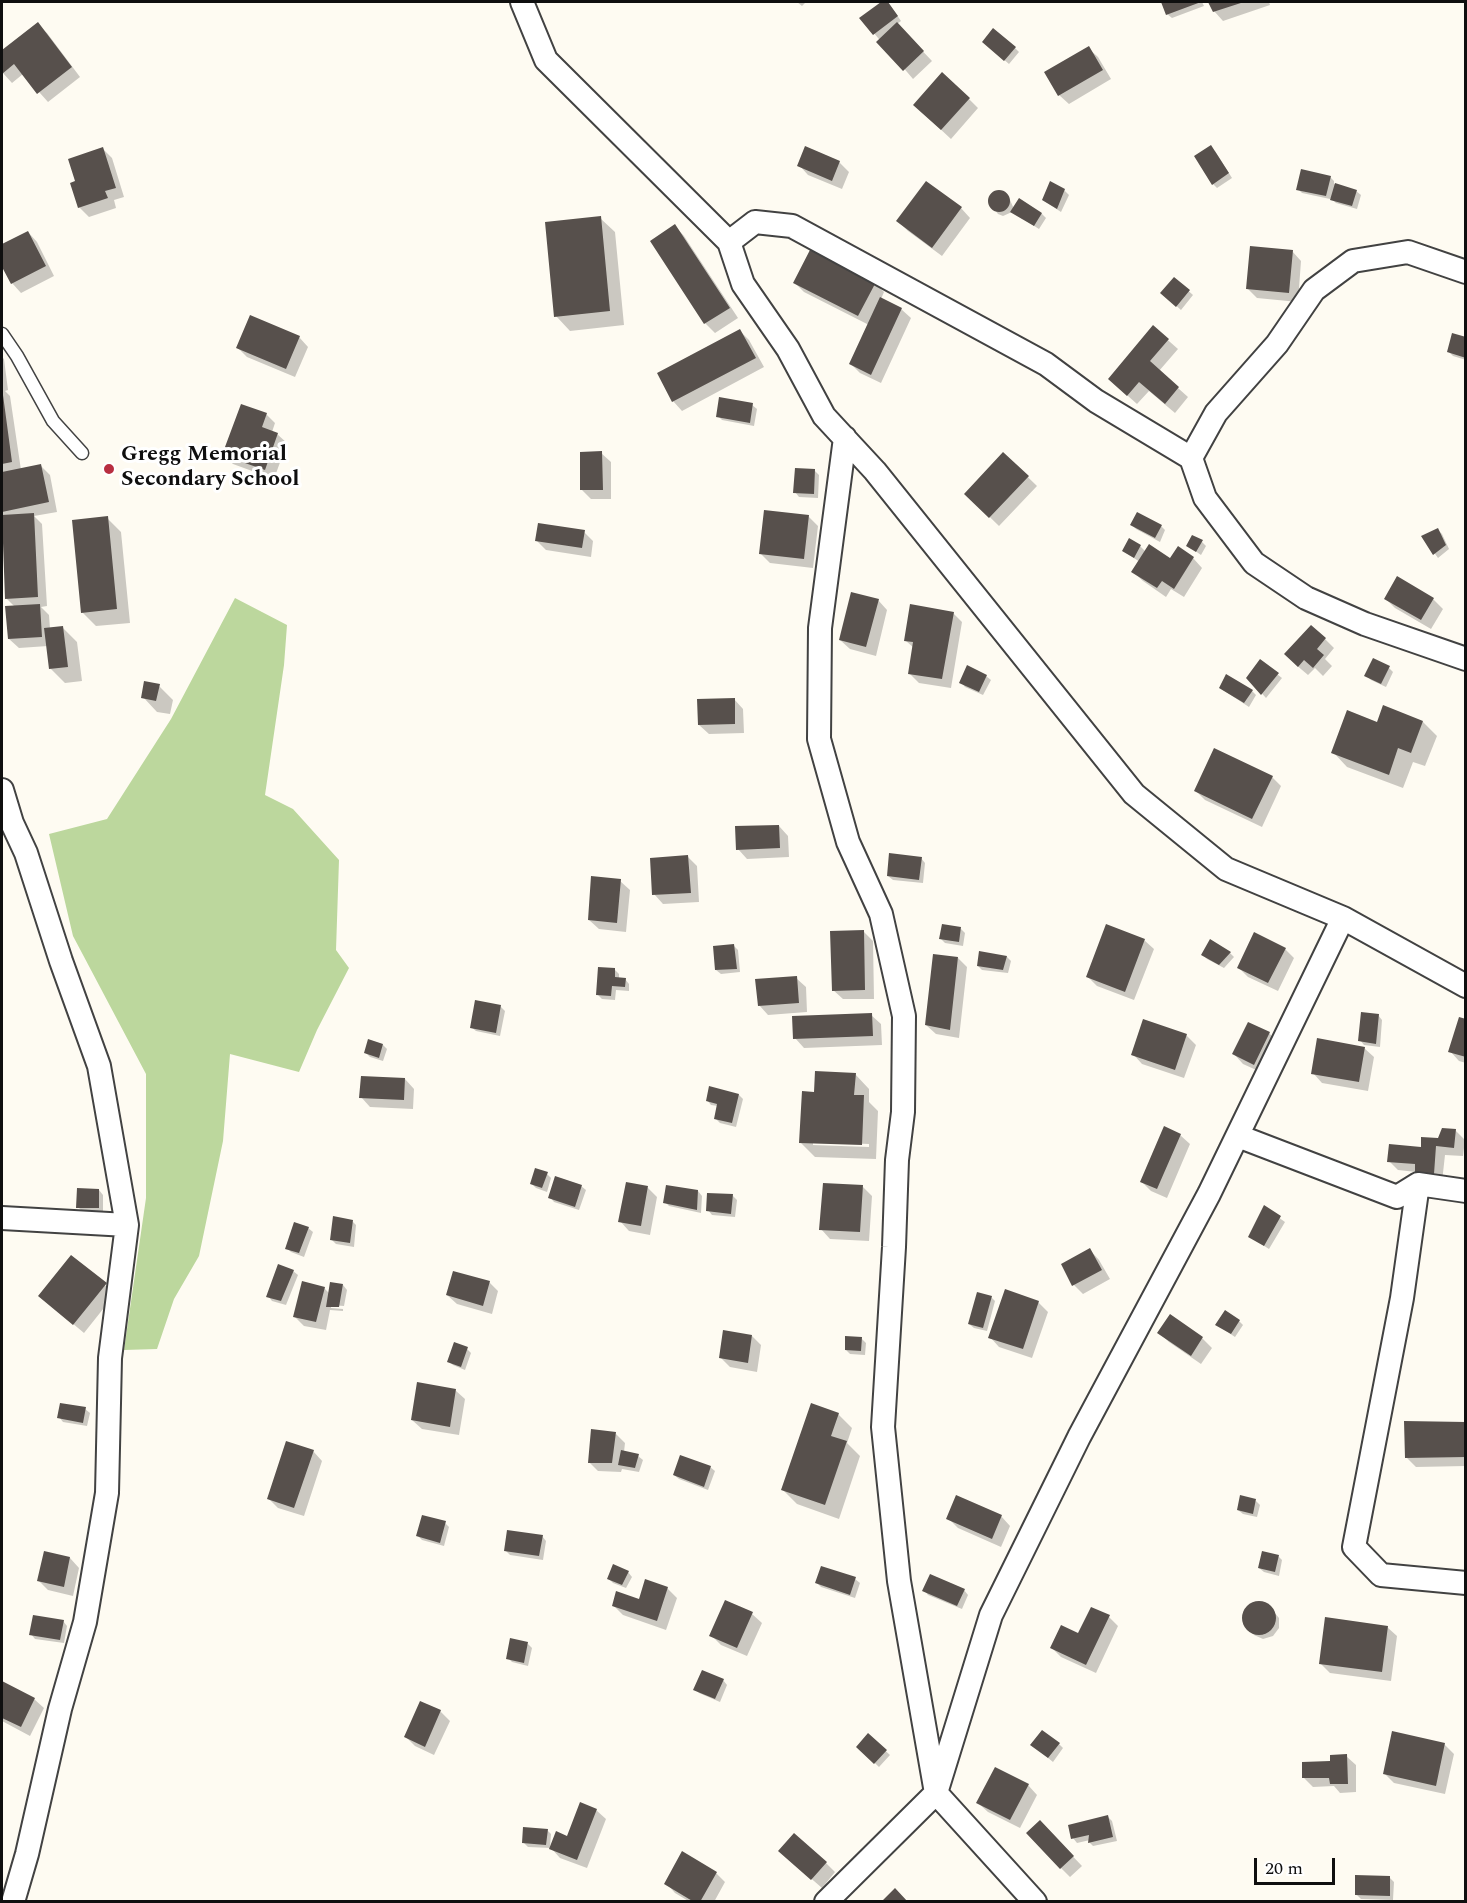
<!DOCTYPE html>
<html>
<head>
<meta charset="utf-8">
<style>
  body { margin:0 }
  #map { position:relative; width:1467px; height:1903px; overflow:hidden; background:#fefbf2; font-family:Spectral,serif }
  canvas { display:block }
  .frame { position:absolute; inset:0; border:3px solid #0f0f0f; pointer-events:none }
  .scale { position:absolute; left:1254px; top:1858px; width:81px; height:27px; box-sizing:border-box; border:3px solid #0f0f0f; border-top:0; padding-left:8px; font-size:18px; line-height:21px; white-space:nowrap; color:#0f0f0f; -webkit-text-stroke:4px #fff; paint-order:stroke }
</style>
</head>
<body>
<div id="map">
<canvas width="1467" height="1903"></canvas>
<div class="frame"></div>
<div class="scale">20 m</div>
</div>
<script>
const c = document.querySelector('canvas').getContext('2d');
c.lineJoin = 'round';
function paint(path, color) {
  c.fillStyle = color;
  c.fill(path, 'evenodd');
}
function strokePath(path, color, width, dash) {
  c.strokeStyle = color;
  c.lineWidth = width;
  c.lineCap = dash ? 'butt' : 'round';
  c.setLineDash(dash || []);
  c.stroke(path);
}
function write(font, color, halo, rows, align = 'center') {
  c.font = font + ' Spectral,serif';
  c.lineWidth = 6;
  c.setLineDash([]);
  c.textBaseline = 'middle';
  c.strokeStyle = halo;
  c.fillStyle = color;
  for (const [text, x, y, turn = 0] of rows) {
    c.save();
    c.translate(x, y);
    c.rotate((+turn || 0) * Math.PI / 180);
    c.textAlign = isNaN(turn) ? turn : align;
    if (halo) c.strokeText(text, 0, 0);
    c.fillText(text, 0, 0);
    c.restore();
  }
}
paint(new Path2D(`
  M235,598L287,625L284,665L265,795L293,809L339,860L336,950L349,968L317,1030L299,1072L230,1054L223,1141L199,1256L174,1299L157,1349L124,1350L146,1198V1074L73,936L49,834L107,819L171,719Z`), '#bcd79d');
paint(new Path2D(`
  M797,2H806L802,6Z
  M884,2L890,5L901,21L897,24L932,61L913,79L861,18Z
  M1163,2H1202L1204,6L1172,18L1167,14Z
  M1210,2H1269L1270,5L1223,21L1214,11Z
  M37,24L47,33L80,77L48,102L23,74L12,83L2,72V52Z
  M988,46L1015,48L1019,52L1009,64Z
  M1088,48L1098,57L1111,79L1069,104L1059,95Z
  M969,99L978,108L951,139L924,114Z
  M103,149L112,158L124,197L114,200L116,208L89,217L79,207L77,182Z
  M1215,151L1232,178L1217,188L1213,184Z
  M839,162L849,172L842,189L808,175L799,165Z
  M1330,177L1334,181V184L1356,191L1361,195L1357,209L1336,203L1331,198L1330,199L1302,193L1298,189Z
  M1064,190L1069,195L1061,212L1043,200Z
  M996,192L1006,195L1010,200L1014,209L1019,200L1042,214L1046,218L1039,229L1012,212L1003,216L998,214L989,202L991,196Z
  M961,208L970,218L942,256L908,231L898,221Z
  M600,218L615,232L624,325L570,331L556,316Z
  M675,226L684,236L738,318L715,333L705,323L652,241Z
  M28,232L37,242L54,276L21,293L12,283L2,264V246Z
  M1292,251L1301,261L1298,302L1257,298L1247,288Z
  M1175,279L1193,295L1181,310L1162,293Z
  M795,283H875L884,292L881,299L901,309L911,318L881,383L860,373L851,364L869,325L804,292Z
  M1153,327L1178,349L1159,371L1188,397L1175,413L1149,391L1137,404L1119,388Z
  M740,331L749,340L764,367L682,411L673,401Z
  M299,337L308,347L295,377L247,357L238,348Z
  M1466,339V360L1453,356L1449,352Z
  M2,357L4,359L8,390L5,391L10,396L21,470L41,466L50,475L57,512L34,516L42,524L47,606L41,607L49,615L50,629L62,627L77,642L82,681L65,683L50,668L48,646L19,648L9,639L15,607L7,599L2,522Z
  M752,405L757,409L754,426L722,420L718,416Z
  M266,414L275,423L272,432L277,434L287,443L274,479L233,464L224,455Z
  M601,453L611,462V499H591L582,490Z
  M1004,454L1037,486L999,526L966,494Z
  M814,470L819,475L818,498L799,497L795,492Z
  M808,516L818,526L813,568L770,563L761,554Z
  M107,518L121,532L130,623L96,626L82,612Z
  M1132,525L1161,526L1165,530L1160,542L1136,529Z
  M1437,529L1442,534L1449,549L1438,558L1423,537Z
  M584,532L593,541L591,557L546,550L537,541Z
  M1202,542L1206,546L1201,555L1188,546Z
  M1140,546L1146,552L1171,560L1193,558L1202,568L1184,597L1171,589L1166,597L1143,581L1133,572L1140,562L1123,551Z
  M1385,598L1433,599L1443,609L1431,629L1395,608Z
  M878,600L887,610L876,656L850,649L840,640Z
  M953,613L962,622L951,688L919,683L909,673L914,648L906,641Z
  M1325,639L1334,648L1325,659L1332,666L1323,676L1315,668L1308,675L1295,664Z
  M1260,661L1282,678L1266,698L1248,678Z
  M1389,668L1393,672L1386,687L1371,680L1366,675Z
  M986,676L991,680L983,695L965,687L961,682Z
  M159,686L173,700L170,714L157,712L143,697Z
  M1220,688L1252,691L1256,695L1249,707Z
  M734,699L743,709L744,733L709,734L699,725Z
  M1423,722L1437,736L1425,766L1413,762L1403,788L1347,767L1333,752L1378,724Z
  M1272,777L1281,786L1262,827L1205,800L1196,791Z
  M779,826L788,836L789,857L747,859L738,849Z
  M688,857L697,866L699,902L663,904L654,894Z
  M921,858L925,863L923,883L893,880L888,876Z
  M620,881L630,890L626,932L599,929L589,920Z
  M961,929L965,933L963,946L945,943L941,939Z
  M864,932L873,941L874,999H843L833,990Z
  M1144,940L1154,949L1134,1000L1097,986L1088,977Z
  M734,946L738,950L740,972L721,974L716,970Z
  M1285,949L1294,958L1278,991L1248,977L1238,967Z
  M1230,953L1234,957L1224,968L1207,959L1203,955Z
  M1007,957L1011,961L1008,973L982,970L978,966Z
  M958,958L967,967L959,1038L936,1034L926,1025Z
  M615,970L619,974V979H625L629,984V991L616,990L615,1000L602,999L597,994Z
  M796,978L806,987L807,1012L768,1015L759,1005Z
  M500,1006L505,1011L500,1036L476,1031L471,1027Z
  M871,1015L881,1024L882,1045L804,1048L795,1038Z
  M1378,1015L1382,1020L1380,1047L1364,1045L1360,1040Z
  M1466,1021V1063L1459,1061L1450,1051Z
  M1269,1033L1278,1043L1263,1073L1243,1064L1234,1054Z
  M1186,1035L1196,1045L1184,1078L1142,1064L1133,1054Z
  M383,1045L387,1049L383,1061L370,1057L366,1053Z
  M1364,1048L1374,1057L1368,1091L1322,1083L1313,1073Z
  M855,1074L869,1089V1102L878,1111L876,1159L815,1157L800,1142L815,1093ZM813,1142L869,1144V1147L813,1145Z
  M405,1079L414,1089L413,1109L370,1107L361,1097Z
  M739,1095L743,1099L736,1127L720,1123L715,1118L718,1106L711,1105L707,1100Z
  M1455,1130L1465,1140L1463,1156L1445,1155L1442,1182L1426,1181L1416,1172L1398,1170L1389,1161L1422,1148Z
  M1180,1135L1190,1144L1167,1198L1151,1191L1142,1182Z
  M547,1174L551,1178L547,1192L536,1188L531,1183Z
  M627,1184L648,1188L657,1197L650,1235L629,1231L620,1221Z
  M581,1186L586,1190L579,1210L554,1202L550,1197Z
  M863,1187L872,1196L869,1241L830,1239L821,1229Z
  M99,1190L103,1195V1212L82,1211L78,1207Z
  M698,1191L702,1196L701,1213L669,1206L665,1202Z
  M732,1195L737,1200L735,1217L712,1215L708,1210Z
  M1264,1207L1285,1222L1269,1249L1250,1237Z
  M352,1221L356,1225L354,1247L336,1244L331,1239Z
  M308,1228L313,1232L304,1257L291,1252L287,1248Z
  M1090,1250L1099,1260L1110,1279L1083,1294L1074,1285Z
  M72,1257L115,1294L84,1333L40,1296Z
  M293,1271L298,1275L286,1305L272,1301L268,1296Z
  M489,1282L498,1291L492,1314L457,1304L447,1295Z
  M343,1285L347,1290L344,1306L331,1305V1308L343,1309V1311L330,1310L326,1330L304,1326L295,1317L324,1288L330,1294Z
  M991,1297L995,1301L987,1331L974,1328L969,1324Z
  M1038,1302L1048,1312L1032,1358L999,1347L990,1337Z
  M1239,1321L1243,1325L1235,1337L1217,1325Z
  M1159,1333L1202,1338L1212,1348L1201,1364L1169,1342Z
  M752,1336L761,1345L757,1372L730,1367L721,1358Z
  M861,1338L866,1343L865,1355L850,1354L846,1350Z
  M467,1349L471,1353L465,1370L453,1365L448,1361Z
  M455,1390L465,1399L459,1435L422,1429L412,1420Z
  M85,1409L90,1413L87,1426L63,1422L59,1417Z
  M838,1414L852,1428L847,1443L860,1456L839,1519L797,1504L783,1490Z
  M1466,1424V1466L1416,1467L1407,1458Z
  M616,1434L625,1443L624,1452L638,1456L643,1460L639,1472L622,1469L621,1472L598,1471L589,1462Z
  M313,1451L322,1461L304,1516L278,1508L268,1498Z
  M710,1467L715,1471L708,1490L679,1479L674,1475Z
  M1256,1501L1260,1505L1257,1517L1243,1514L1238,1510Z
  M1001,1516L1010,1526L1001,1547L958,1528L948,1518Z
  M445,1523L449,1527L444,1546L422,1540L418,1536Z
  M542,1536L546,1541L543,1560L510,1555L506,1551Z
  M46,1553L70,1558L79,1568L73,1596L48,1590L39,1581Z
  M1278,1556L1282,1560L1279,1576L1264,1572L1259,1568Z
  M628,1572L632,1577L626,1588L613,1583L609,1579Z
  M855,1579L860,1583L855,1598L821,1587L817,1583Z
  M667,1588L677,1598L666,1630L623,1615L613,1605L639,1601Z
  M924,1590H964L968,1595L962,1609L928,1595Z
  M726,1602L752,1614L762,1623L747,1656L721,1645L711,1635Z
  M1258,1602L1268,1605L1279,1618V1628L1273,1636L1263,1639L1254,1635L1246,1626L1244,1615L1245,1611L1253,1604Z
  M1109,1617L1118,1626L1096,1673L1061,1657L1052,1648L1079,1635Z
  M63,1621L67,1626L64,1643L35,1639L31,1634Z
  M1387,1627L1397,1636L1391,1681L1330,1673L1320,1663Z
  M528,1644L532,1648L528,1666L512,1662L508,1658Z
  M723,1680L727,1685L720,1702L699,1693L695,1689Z
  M2,1683L34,1699L44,1708L30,1736L2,1721Z
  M421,1703L440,1711L450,1721L434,1755L415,1746L406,1737Z
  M868,1735L890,1755L879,1767L858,1747Z
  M1059,1744L1063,1748L1053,1762L1037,1749Z
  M1444,1744L1454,1754L1445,1794L1394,1783L1384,1773Z
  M1346,1756L1356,1765V1792L1340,1793L1334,1786L1313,1787L1304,1778Z
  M1028,1785L1037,1795L1020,1828L988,1812L978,1803Z
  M596,1810L606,1819L587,1868L560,1858L551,1848L528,1847L523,1842L547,1830L551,1834L550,1847L568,1838Z
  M1108,1817L1112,1821L1117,1841L1093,1846L1089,1842L1090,1840L1077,1843L1073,1838Z
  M1040,1822L1082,1866L1070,1877L1061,1868Z
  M790,1860L826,1863L835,1872L822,1888Z
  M716,1873L725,1882L714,1902H690L675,1893L666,1883Z
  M1389,1877L1394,1882L1393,1900L1361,1899L1356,1894Z`), '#0003');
paint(new Path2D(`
  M881,2H888L898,16L873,35L859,18Z
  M1161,2H1201L1166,15Z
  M1208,2H1244L1213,12Z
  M38,22L72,67L37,94L14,64L2,74V50Z
  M897,22L924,51L903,71L876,42Z
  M993,28L1016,47L1004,61L982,42Z
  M1089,46L1103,70L1058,96L1044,72Z
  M942,72L970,98L941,130L913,105Z
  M1211,145L1229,173L1212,185L1194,156Z
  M805,146L840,161L832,181L797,166Z
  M103,147L116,188L105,191L108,198L78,208L70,183L75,181L68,159Z
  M1301,169L1331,176L1326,196L1296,190Z
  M926,181L962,207L932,248L896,221Z
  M1050,181L1065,189L1057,209L1042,200Z
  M1335,183L1357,190L1352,206L1330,200Z
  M988 201a11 11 0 1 1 22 0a11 11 0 1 1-22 0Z
  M1019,198L1042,213L1034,226L1010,212Z
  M601,216L610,311L554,317L545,222Z
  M675,224L730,308L704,324L650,241Z
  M28,231L46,266L11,284L2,267V244Z
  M1250,246L1293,250L1289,293L1246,289Z
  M811,248L876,282L858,316L793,283Z
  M1174,277L1190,290L1176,307L1160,293Z
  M880,297L902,308L871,375L849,364Z
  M250,315L300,336L286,369L236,348Z
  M1153,325L1169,339L1150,361L1179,387L1165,404L1139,382L1127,396L1108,379Z
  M740,329L756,358L672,402L657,373Z
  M1452,333L1466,337V358L1447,352Z
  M2,395H3L12,462L2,464Z
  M719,397L753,403L750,423L716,417Z
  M241,404L267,413L262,427L278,433L265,470L222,455Z
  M602,451L603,490H580V452Z
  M1003,452L1029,476L989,518L964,494Z
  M41,464L49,502L2,512V472Z
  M795,468L815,469L814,494L793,493Z
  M764,510L809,515L804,559L759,554Z
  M1137,512L1162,525L1155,538L1130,525Z
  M34,513L38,597L5,599L2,515Z
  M108,516L117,609L81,613L72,520Z
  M538,523L585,530L582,548L535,541Z
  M1438,528L1446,545L1433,555L1421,536Z
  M1192,535L1203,540L1196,552L1186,546Z
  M1129,538L1141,545L1134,558L1122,551Z
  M1149,544L1170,558L1178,546L1194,557L1174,589L1162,581L1157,588L1131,572Z
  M1397,576L1434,598L1421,620L1384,599Z
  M851,592L879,599L866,647L839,640Z
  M40,604L42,637L8,639L5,606Z
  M910,604L954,612L942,679L908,674L913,642L904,641Z
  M1311,625L1326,638L1317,649L1324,655L1313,668L1304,660L1298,667L1284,654Z
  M63,626L68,667L49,669L44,628Z
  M1373,658L1390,666L1381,684L1364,676Z
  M1260,659L1279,673L1261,695L1246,678Z
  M967,665L987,675L979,692L959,683Z
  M1226,674L1253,690L1244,703L1219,688Z
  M144,681L160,684L156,701L141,698Z
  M735,698V724L698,725L697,699Z
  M1383,705L1423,721L1411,753L1398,748L1389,775L1331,753L1347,710L1377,722Z
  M1214,748L1273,776L1252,819L1194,791Z
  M779,825L780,848L736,850L735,826Z
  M889,853L922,857L919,880L887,876Z
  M688,855L691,893L652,895L650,858Z
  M591,876L621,879L617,923L588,920Z
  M942,924L961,927L959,942L939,939Z
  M1106,924L1145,939L1125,992L1086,977Z
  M864,930L865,990L832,991L830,931Z
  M1254,932L1286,948L1268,983L1237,968Z
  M1210,939L1231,952L1219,965L1201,955Z
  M734,944L737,969L715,970L713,946Z
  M979,951L1007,956L1003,970L977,966Z
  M933,954L958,957L950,1030L925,1025Z
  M598,967L615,968V977L626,978L625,987L612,986L611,996L596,995Z
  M797,976L799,1003L758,1006L755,979Z
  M475,1000L501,1005L496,1033L470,1028Z
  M1361,1012L1379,1014L1376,1044L1358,1041Z
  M872,1013L873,1036L793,1039L792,1016Z
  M1459,1017L1466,1019V1057L1448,1052Z
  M1143,1019L1187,1034L1175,1070L1131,1055Z
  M1248,1022L1270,1032L1254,1065L1232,1054Z
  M1317,1038L1365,1047L1359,1082L1311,1074Z
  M368,1039L383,1044L379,1058L364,1053Z
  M815,1071L856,1073L854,1095H864L862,1145L799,1143L802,1091L814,1092Z
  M361,1076L405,1078L404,1100L359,1098Z
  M709,1086L739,1094L732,1123L714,1119L717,1104L706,1101Z
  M1164,1126L1181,1134L1157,1189L1140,1182Z
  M1442,1128L1456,1129L1454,1148L1436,1146L1434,1174L1415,1172V1164L1387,1162L1389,1144L1421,1147V1137L1438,1138Z
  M535,1168L548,1172L542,1188L530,1184Z
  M555,1176L582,1185L575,1207L548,1198Z
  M626,1182L648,1186L641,1226L618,1222Z
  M823,1183L863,1185L860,1232L819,1230Z
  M666,1185L698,1190L697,1210L663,1203Z
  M77,1188L99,1189V1208H76Z
  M707,1193L733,1194L731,1214L706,1211Z
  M1264,1205L1281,1216L1264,1246L1248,1237Z
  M333,1216L353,1220L350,1243L330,1240Z
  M294,1222L309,1227L299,1253L285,1249Z
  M1090,1248L1102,1270L1072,1286L1061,1264Z
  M71,1255L107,1283L73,1325L38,1296Z
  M278,1264L294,1270L281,1301L266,1297Z
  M453,1271L490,1281L483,1306L446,1295Z
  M302,1281L325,1287L316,1322L293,1317Z
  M330,1282L343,1284L339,1307H326Z
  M1005,1289L1039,1301L1023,1349L988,1338Z
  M977,1292L992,1296L983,1328L968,1324Z
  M1225,1310L1240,1320L1231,1334L1215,1325Z
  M1170,1314L1203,1337L1191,1356L1157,1333Z
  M723,1330L752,1335L748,1363L719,1358Z
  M845,1336L862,1337L861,1351L845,1350Z
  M454,1342L468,1347L461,1367L447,1362Z
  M417,1382L456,1389L450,1427L411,1420Z
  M60,1403L86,1407L83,1423L57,1418Z
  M811,1403L839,1413L831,1436L847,1441L825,1505L781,1490Z
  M1404,1421L1466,1422V1457L1405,1458Z
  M591,1429L616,1432L612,1463H588Z
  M286,1441L314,1450L294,1508L267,1499Z
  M621,1450L639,1454L635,1468L618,1465Z
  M680,1455L711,1466L704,1487L673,1475Z
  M956,1495L1002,1515L992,1539L946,1519Z
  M1240,1495L1256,1499L1253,1514L1237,1510Z
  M422,1515L446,1521L440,1543L416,1536Z
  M507,1530L543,1535L539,1556L504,1551Z
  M44,1551L70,1557L64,1587L37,1581Z
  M1262,1551L1279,1555L1275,1572L1258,1568Z
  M613,1564L629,1571L622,1585L607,1579Z
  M821,1566L856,1577L850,1595L815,1583Z
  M930,1574L965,1589L957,1606L922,1591Z
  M645,1579L668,1587L657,1621L612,1606L616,1591L639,1599Z
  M725,1600L753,1612L737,1648L709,1636Z
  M1242 1618a17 17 0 1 1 34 0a17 17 0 1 1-34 0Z
  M1091,1607L1110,1615L1086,1665L1050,1648L1061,1625L1078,1633Z
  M33,1615L64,1620L60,1640L29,1635Z
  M1325,1617L1388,1626L1382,1672L1319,1664Z
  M510,1638L528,1642L524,1663L506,1659Z
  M702,1670L724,1679L715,1699L693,1690Z
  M2,1681L35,1698L21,1727L2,1718Z
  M420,1701L441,1710L425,1747L404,1737Z
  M1042,1730L1060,1743L1048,1758L1030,1745Z
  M1392,1731L1445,1743L1436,1786L1383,1774Z
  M868,1733L887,1750L874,1764L856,1747Z
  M1347,1754L1348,1784H1330L1329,1778H1302V1762L1330,1761V1755Z
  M995,1767L1029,1784L1010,1820L976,1803Z
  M580,1802L597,1809L577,1860L549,1849L556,1831L567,1836Z
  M1108,1815L1113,1837L1088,1843L1089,1835L1071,1839L1068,1825Z
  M1040,1820L1074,1856L1060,1869L1026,1833Z
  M523,1827L548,1829L546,1845L522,1843Z
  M794,1833L827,1862L811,1880L778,1851Z
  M682,1851L717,1872L700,1902H694L664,1884Z
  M1355,1875L1390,1876V1896L1355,1895Z
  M895,1888L908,1902H881Z`), '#57504c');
const lane = new Path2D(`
  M2,334L17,356L53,421L82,453`);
const street = new Path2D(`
  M522,2L546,60L729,242L743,284L788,349L824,416L875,471L1134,794L1226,869L1343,918L1466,986
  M729,242L755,222L792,226L1046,364L1096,401L1191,458L1205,498L1254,563L1306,598L1365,624L1466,659
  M845,438L820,628L819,739L848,842L881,914L904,1016L903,1112L897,1160L894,1247L883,1427L899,1581L936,1793L1035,1902
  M1191,458L1216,413L1277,344L1314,290L1353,261L1408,252L1466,272
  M2,790L12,823L26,853L61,961L99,1066L127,1225L110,1358L107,1493L85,1622L60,1709L27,1854L13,1902
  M1238,1136L1397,1197L1418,1184L1466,1191
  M1418,1184L1402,1298L1354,1547L1381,1575L1466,1583
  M2,1218L127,1225
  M826,1902L936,1793L991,1615L1079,1437L1209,1194L1343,918`);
strokePath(lane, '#424242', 15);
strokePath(street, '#424242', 26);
strokePath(lane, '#fff', 12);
strokePath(street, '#fff', 22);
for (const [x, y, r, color] of [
  [109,469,6,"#b82e40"]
]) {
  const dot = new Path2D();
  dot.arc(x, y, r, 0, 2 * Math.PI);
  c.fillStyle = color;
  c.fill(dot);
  strokePath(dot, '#fff', 2);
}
write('bold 22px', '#0f0f0f', '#fff', [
  ["Gregg Memorial",121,456],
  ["Secondary School",121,481]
], 'left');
</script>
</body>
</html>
